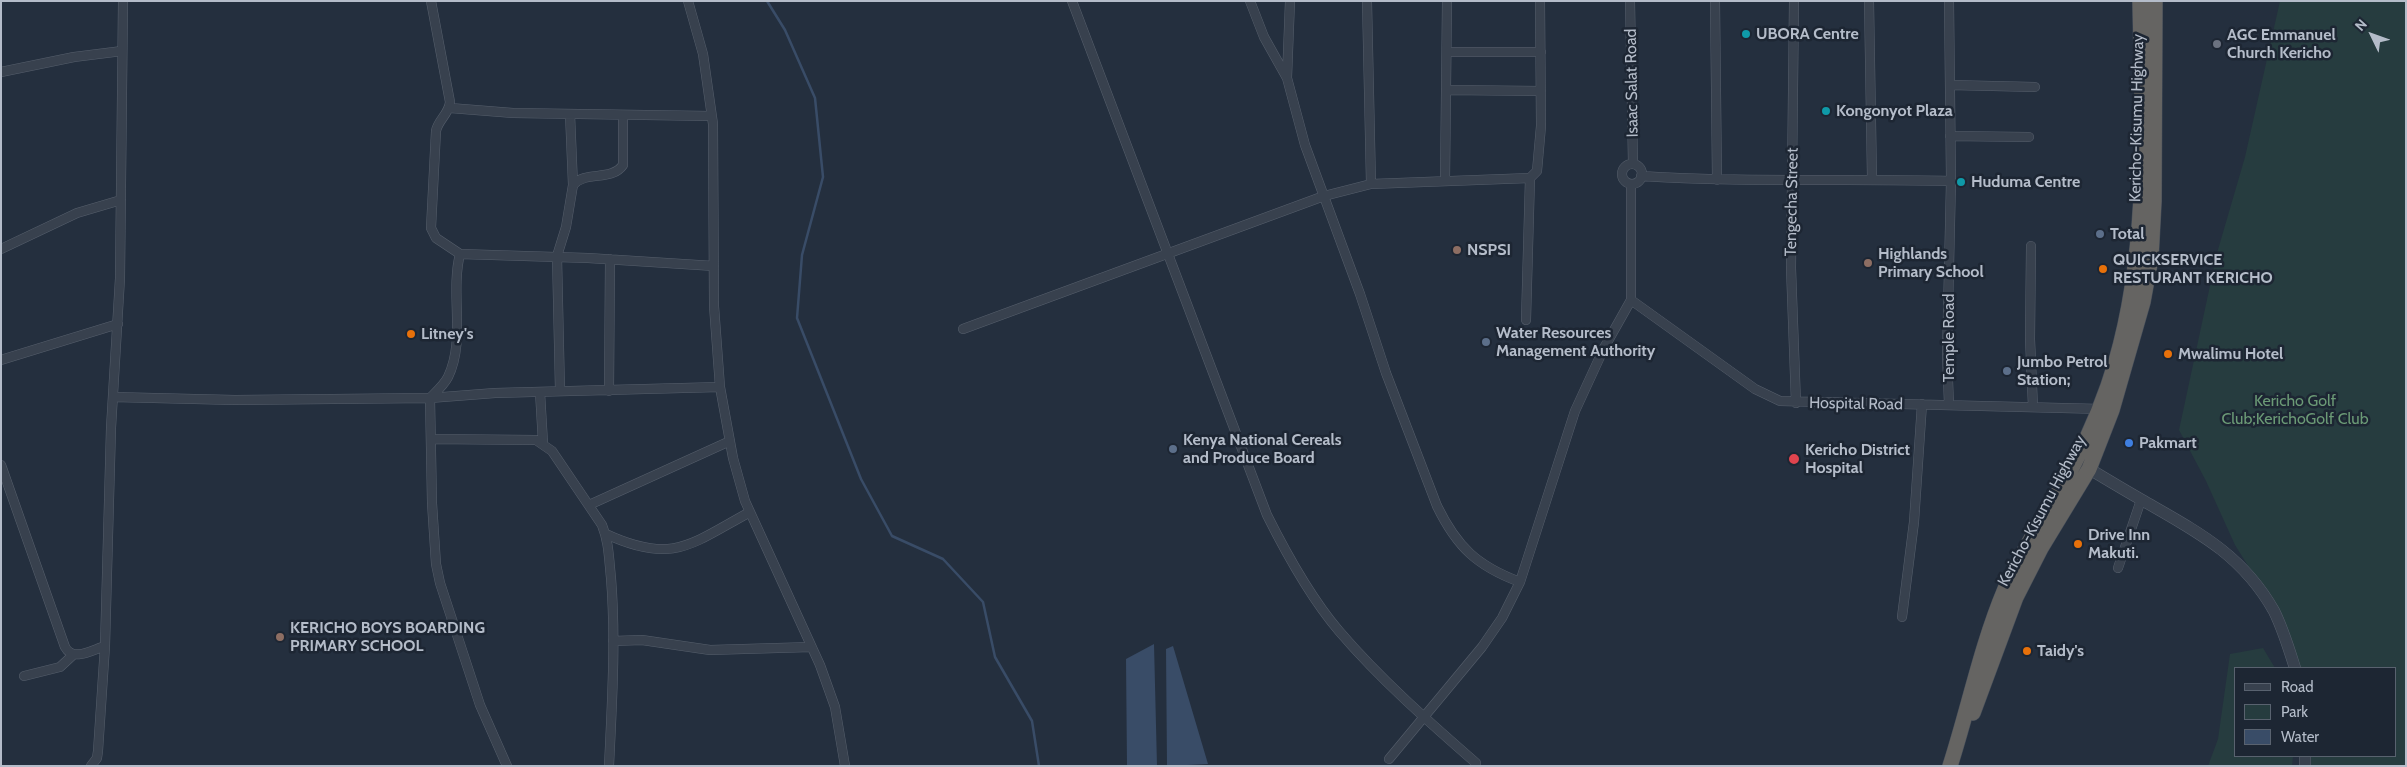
<!DOCTYPE html>
<html>
<head>
<meta charset="utf-8">
<style>
  body { margin:0 }
  #map { position:relative; width:2407px; height:767px; overflow:hidden; background:#242f3e; font-family:Cabin,sans-serif }
  canvas { display:block }
  .frame { position:absolute; inset:0; border:2px solid #b4bcc9; pointer-events:none }
  .legend { position:absolute; left:2234px; top:667px; width:162px; height:90px; box-sizing:border-box; background:#1d2633; border:1px solid #59626f; margin:0; padding:6px 9px; list-style:none; font-size:15px; color:#b4bcc9 }
  .legend li { display:flex; align-items:center; gap:10px; height:25px }
  .legend b { width:25px; border:1px solid #59626f }
  .north { position:absolute; left:2347px; top:10px; width:50px; height:50px; -webkit-text-stroke:4px #1d2633; paint-order:stroke; rotate:312deg; font-size:14px; font-weight:700; line-height:20px; text-align:center; color:#b4bcc9 }
  .north::after { content:''; display:block; margin:auto; width:18px; height:22px; background:#b4bcc9; clip-path:polygon(50% 0,100% 100%,50% 72%,0 100%) }
</style>
</head>
<body>
<div id="map">
<canvas width="2407" height="767"></canvas>
<div class="frame"></div>
<ul class="legend">
<li><b style="height:6px;background:#38414e"></b>Road</li>
<li><b style="height:14px;background:#263c3f"></b>Park</li>
<li><b style="height:14px;background:#394c67"></b>Water</li>
</ul>
<div class="north">N</div>
</div>
<script>
const c = document.querySelector('canvas').getContext('2d');
c.lineJoin = 'round';
function paint(path, color) {
  c.fillStyle = color;
  c.fill(path, 'evenodd');
}
function strokePath(path, color, width, dash) {
  c.strokeStyle = color;
  c.lineWidth = width;
  c.lineCap = dash ? 'butt' : 'round';
  c.setLineDash(dash || []);
  c.stroke(path);
}
function write(font, color, halo, rows, align = 'center') {
  c.font = font + ' Cabin,sans-serif';
  c.lineWidth = 5;
  c.setLineDash([]);
  c.textBaseline = 'middle';
  c.strokeStyle = halo;
  c.fillStyle = color;
  for (const [text, x, y, turn = 0] of rows) {
    c.save();
    c.translate(x, y);
    c.rotate((+turn || 0) * Math.PI / 180);
    c.textAlign = isNaN(turn) ? turn : align;
    if (halo) c.strokeText(text, 0, 0);
    c.fillText(text, 0, 0);
    c.restore();
  }
}
paint(new Path2D(`
  M2280,1H2406V766H2307V756H2396V668H2297L2267,596L2235,545L2206,481L2179,430L2217,253L2245,157Z
  M2263,648L2275,668H2236V756H2293L2292,766H2208L2218,739L2230,654Z`), '#263c3f');
paint(new Path2D(`
  M1154,644L1157,766H1127L1126,659Z
  M1173,646L1208,764L1167,766L1166,649Z`), '#394c67');
strokePath(new Path2D(`
  M767,1L785,30L815,98L823,177L802,255L797,318L861,479L892,536L943,559L983,602L995,657L1032,721L1039,766`), '#394c67', 2.5);
const minor = new Path2D(`
  M431,1L450,102C449,114 438,120 436,131L431,228L436,238L460,254
  M688,1L703,54L713,124L714,306L720,387L733,458L745,501L820,665L835,707L845,766
  M1072,1L1267,515C1287,555 1310,597 1339,631C1380,679 1429,722 1476,763
  M1250,1L1264,37L1287,78L1290,1
  M1367,1L1371,184
  M1630,1L1633,164
  M1715,1L1717,180
  M1794,1L1791,268L1796,403
  M1869,1L1872,179
  M1949,1L1951,181L1947,355L1949,404
  M1448,52H1541
  M1,72L74,57L122,51
  M1287,78L1305,145L1360,294L1386,373L1437,506C1457,547 1477,566 1520,582
  M1950,85L2035,87
  M1447,90L1541,91
  M450,108L513,113L711,116
  M570,114L573,185
  M1950,136L2029,137
  M1622 174a10 10 0 1 1 20 0a10 10 0 1 1-20 0Z
  M1641,176C1745,183 1848,178 1951,181
  M1445,181L1447,1
  M2031,246L2030,339L2033,407
  M1,249L77,213L121,200
  M1631,300L1755,389L1780,401L2102,409
  M1631,300V185
  M1526,320L1530,178
  M963,329L1324,196L1371,184L1530,178L1537,171L1541,126L1540,1
  M1,360L118,324
  M560,391L557,256L566,227L573,185C586,170 611,182 623,165V115
  M609,391L610,259
  M540,392L543,443
  M113,397L235,400L430,398L495,393L720,387
  M431,439L536,440L552,451L602,525C609,542 609,560 611,578C616,640 612,703 609,766
  M1,465L65,647C73,662 92,650 105,646
  M589,505L730,441
  M606,534C673,565 691,544 750,512
  M2118,568L2141,500
  M1902,617L1914,522L1922,404
  M613,641L642,640L710,650L811,647
  M24,676L60,667L73,655
  M1389,759L1482,647L1502,618L1520,582L1575,411L1604,348L1631,300
  M91,766L97,758L98,751L105,646L111,428L120,278L123,1
  M507,766L480,705L440,583L436,564L432,503L430,398C436,392 444,385 448,377C466,340 450,294 460,254L588,258L714,266`);
const tertiary = new Path2D(`
  M2076,461C2098,474 2119,487 2142,500C2196,531 2242,554 2274,611C2283,629 2289,649 2295,668
  M2305,766V756`);
const trunk = new Path2D(`
  M1973,713L2016,597L2041,548L2089,469L2112,410L2143,302L2151,258L2154,201L2155,1
  M1950,766C1969,707 1981,646 2005,589C2024,545 2053,505 2075,462C2091,431 2106,395 2116,361C2150,243 2142,123 2140,1`);
strokePath(minor, '#565f6c', 10);
strokePath(tertiary, '#565f6c', 12);
strokePath(trunk, '#434c59', 16);
strokePath(minor, '#38414e', 9);
strokePath(tertiary, '#38414e', 11);
strokePath(trunk, '#656462', 15);
for (const [x, y, r, color] of [
  [1746,34,5,"#0f9aa8"],
  [2217,44,5,"#6b7280"],
  [1826,111,5,"#0f9aa8"],
  [1961,182,5,"#0f9aa8"],
  [2100,234,5,"#5c6f8a"],
  [1457,250,5,"#8d6e63"],
  [1868,263,5,"#8d6e63"],
  [2103,269,5,"#e8710a"],
  [411,334,5,"#e8710a"],
  [1486,342,5,"#5c6f8a"],
  [2168,354,5,"#e8710a"],
  [2007,371,5,"#5c6f8a"],
  [2129,443,5,"#3f7fe0"],
  [1173,449,5,"#5c6f8a"],
  [1794,459,6,"#e0444e"],
  [2078,544,5,"#e8710a"],
  [280,637,5,"#8d6e63"],
  [2027,651,5,"#e8710a"]
]) {
  const dot = new Path2D();
  dot.arc(x, y, r, 0, 2 * Math.PI);
  c.fillStyle = color;
  c.fill(dot);
  strokePath(dot, '#1d2633', 2);
}
write('bold 16px', '#b4bcc9', '#1d2633', [
  ["UBORA Centre",1756,34],
  ["AGC Emmanuel",2227,35],
  ["Church Kericho",2227,53],
  ["Kongonyot Plaza",1836,111],
  ["Huduma Centre",1971,182],
  ["Total",2110,234],
  ["NSPSI",1467,250],
  ["Highlands",1878,254],
  ["Primary School",1878,272],
  ["QUICKSERVICE",2113,260],
  ["RESTURANT KERICHO",2113,278],
  ["Water Resources",1496,333],
  ["Management Authority",1496,351],
  ["Litney's",421,334],
  ["Mwalimu Hotel",2178,354],
  ["Jumbo Petrol",2017,362],
  ["Station;",2017,380],
  ["Kenya National Cereals",1183,440],
  ["and Produce Board",1183,458],
  ["Pakmart",2139,443],
  ["Kericho District",1805,450],
  ["Hospital",1805,468],
  ["Drive Inn",2088,535],
  ["Makuti.",2088,553],
  ["KERICHO BOYS BOARDING",290,628],
  ["PRIMARY SCHOOL",290,646],
  ["Taidy's",2037,651]
], 'left');
write('16px', '#b4bcc9', '#1d2633', [
  ["Isaac Salat Road",1632,83,-91],
  ["Kericho-Kisumu Highway",2137,118,-89],
  ["Tengecha Street",1792,202,-89],
  ["Temple Road",1949,338,-90],
  ["Hospital Road",1856,404,1],
  ["Kericho-Kisumu Highway",2042,511,-62]
]);
write('16px', '#6b9a76', '#1d2633', [
  ["Kericho Golf",2295,401],
  ["Club;KerichoGolf Club",2295,419]
]);
</script>
</body>
</html>
